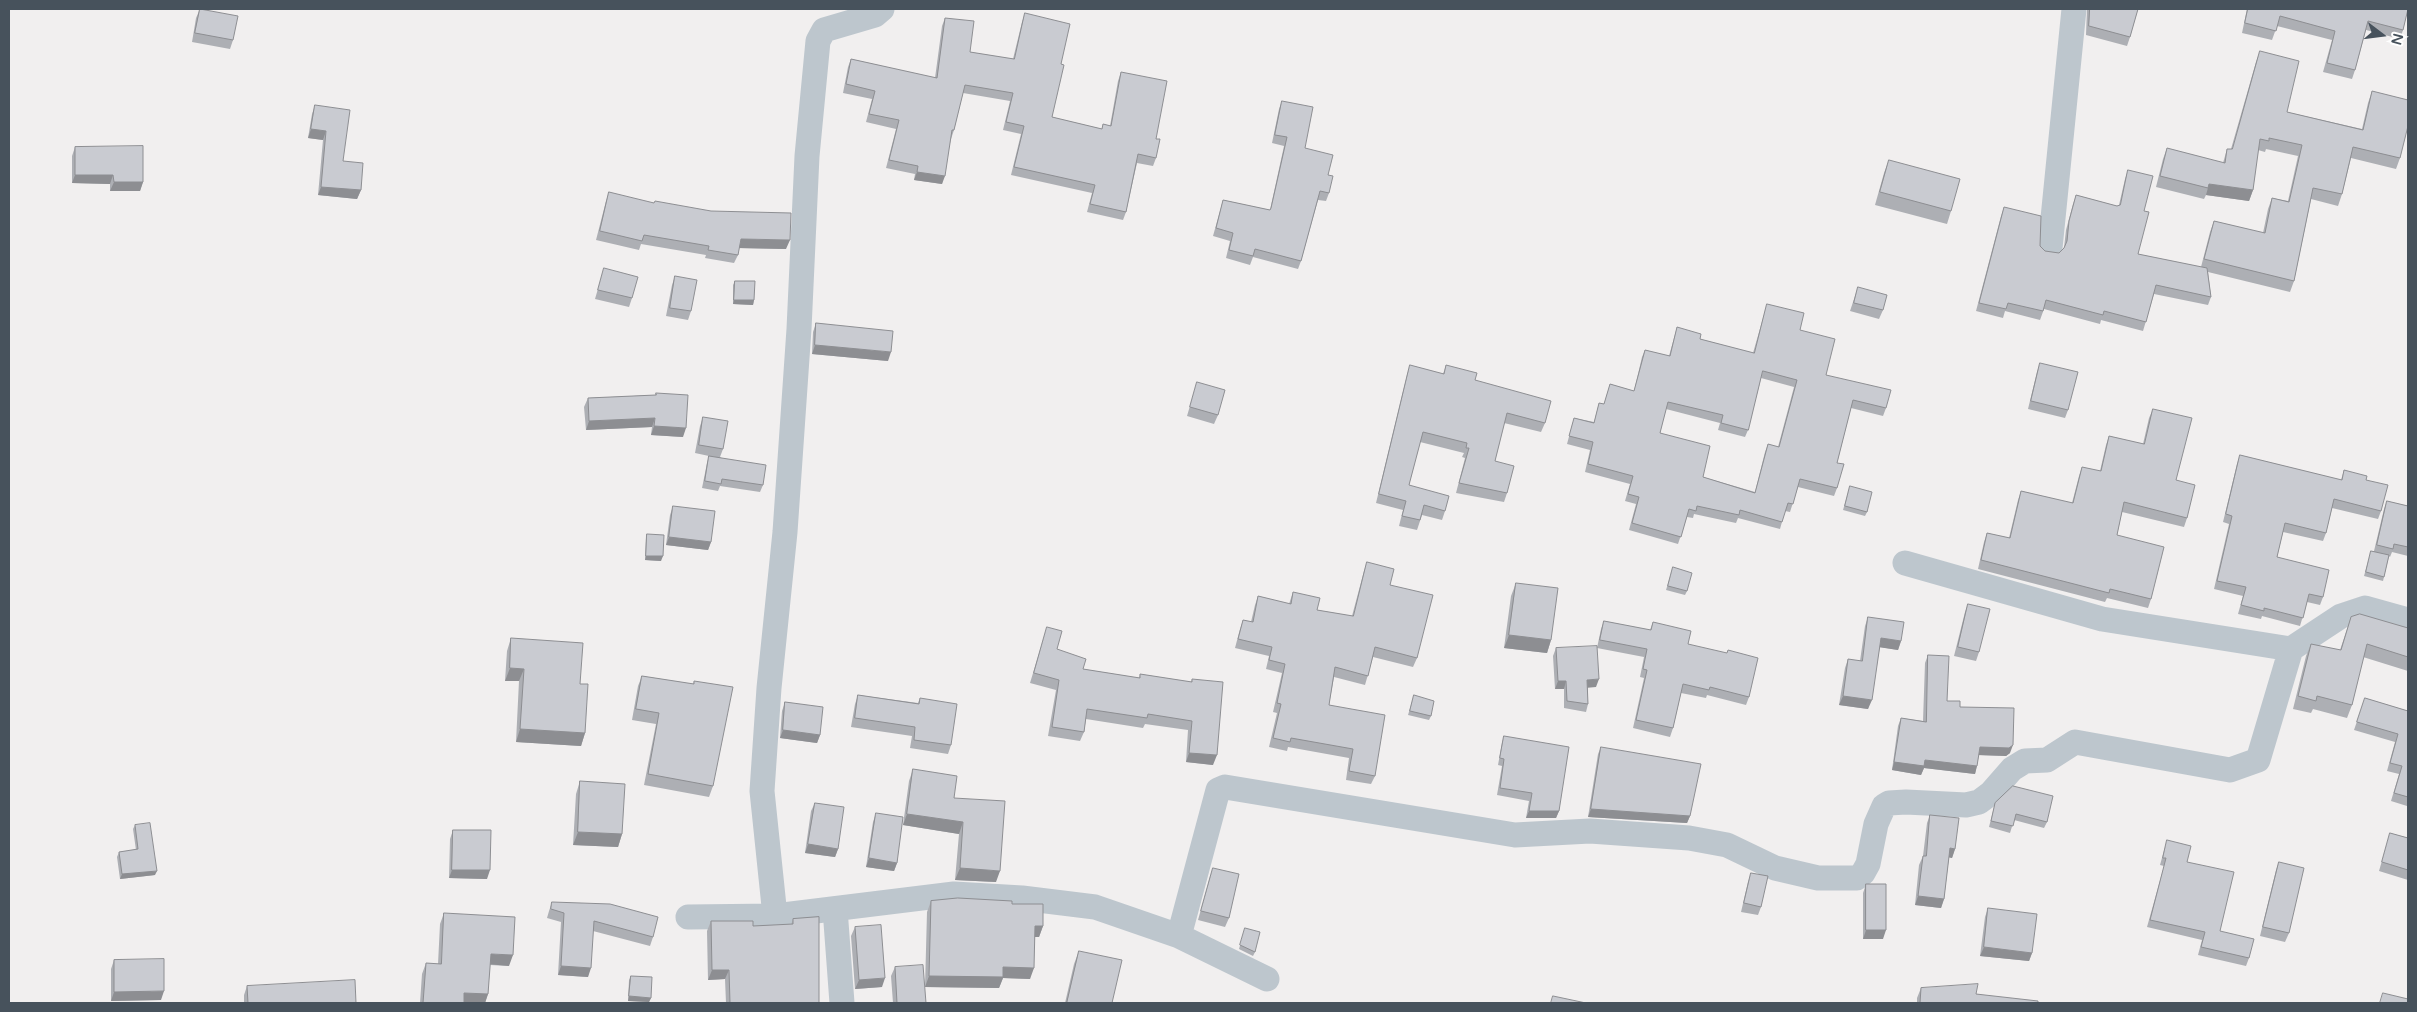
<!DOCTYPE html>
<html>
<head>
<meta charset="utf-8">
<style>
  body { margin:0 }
  #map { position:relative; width:2417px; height:1012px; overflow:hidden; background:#f1efef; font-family:"Varela Round",sans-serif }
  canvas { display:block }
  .frame { position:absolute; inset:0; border:10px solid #47525c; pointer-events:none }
  .north { position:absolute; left:2357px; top:10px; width:50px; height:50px; -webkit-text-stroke:4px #fff; paint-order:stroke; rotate:105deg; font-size:14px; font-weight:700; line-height:20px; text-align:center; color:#47525c }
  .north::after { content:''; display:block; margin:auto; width:18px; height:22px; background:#47525c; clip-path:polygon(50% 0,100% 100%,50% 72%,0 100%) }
</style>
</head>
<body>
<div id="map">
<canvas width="2417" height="1012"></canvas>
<div class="frame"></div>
<div class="north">N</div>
</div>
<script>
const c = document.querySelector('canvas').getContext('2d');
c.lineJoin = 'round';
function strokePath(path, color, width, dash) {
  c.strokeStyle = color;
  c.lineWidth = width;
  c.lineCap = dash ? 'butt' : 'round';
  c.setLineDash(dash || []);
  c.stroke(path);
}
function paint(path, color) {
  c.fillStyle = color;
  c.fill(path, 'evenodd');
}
strokePath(new Path2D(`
  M2050,248L2074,9
  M1905,563L2102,619L2291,649L2341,616L2365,608L2408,620
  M835,909L842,1003
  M775,916L762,791L769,688L785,532L799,329L807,156L818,41L824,30L875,15L882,9
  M688,917L775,916L954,894L1022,898L1095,907L1179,936L1267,979
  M1179,936L1218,790L1225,787L1515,835L1590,831L1689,838L1727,845L1775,868L1818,878H1857L1863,873L1868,864L1876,824L1884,806L1889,803L1906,802L1966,805L1979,802L1991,793L2012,769L2025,761L2047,760L2075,742L2230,770L2258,760L2291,649`), '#bdc6cd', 25);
paint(new Path2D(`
  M200,9L233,40L230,49L192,42L196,18Z
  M2087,9H2138L2130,37L2127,46L2086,35Z
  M2247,9H2408L2403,30L2400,39L2366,30L2355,70L2352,79L2323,72L2332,40L2277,26L2272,40L2242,33Z
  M1025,13L1061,64L1052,117L1102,129L1103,124L1110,126L1118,81L1121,72L1156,139V158L1153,166L1137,163L1126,212L1123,220L1087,212L1092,193L1011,175L1021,134L1003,130L1010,101L963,93L954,130L951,139V138L942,184L914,180L915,174L886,168L896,129L866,122L872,99L843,93L848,67L851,59L935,78L942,26L945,18L970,52L1013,59L1022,22Z
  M2260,51L2287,112L2362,129L2368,103L2372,91L2400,158L2396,169L2351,158L2342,194L2338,206L2311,199L2294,281L2290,292L2208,272L2211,297L2208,305L2154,294L2143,331L2101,320L2100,324L2044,309L2040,320L2005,311L2003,318L1976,311L2001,216L2004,207L2045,251L2059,253L2064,248L2066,230L2073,204L2076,195L2117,206L2119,205L2125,179L2128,170L2144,211L2138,254L2201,267L2210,232L2214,221L2263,233L2268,209L2272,198L2288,201L2298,156L2266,149L2265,152L2258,150L2253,190L2249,201L2206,195L2204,199L2156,187L2163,159L2167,148L2223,163L2227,149H2231L2256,62Z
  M1282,101L1305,148L1328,175L1329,193L1326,201L1318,200L1301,261L1298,269L1253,257L1250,265L1226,258L1230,241L1213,236L1223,200L1270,210L1284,146L1272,143L1279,109Z
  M315,105L343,161L361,190L357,199L318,195L323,140L308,138L312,114Z
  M75,147L143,182L140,191H110V184L72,183V156Z
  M1889,160L1951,211L1947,224L1875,205L1884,173Z
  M609,192L786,249L739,248L738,255L734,263L705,258L706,255L641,244L639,250L596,240L606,201Z
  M604,268L632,298L629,307L595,299Z
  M675,276L691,311L688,320L666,316L672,285Z
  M735,281L754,300L753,305L733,304V285Z
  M1858,287L1883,310L1879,319L1850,311Z
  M1767,304L1800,330L1826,375L1886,408L1883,416L1851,408L1837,463V488L1834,496L1798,487L1790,512L1785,511L1780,529L1738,518L1736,523L1694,514L1693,518L1687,517L1678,544L1629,530L1636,504L1625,501L1630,484L1585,472L1590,450L1567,444L1574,418L1594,422L1599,403L1604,404L1610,384L1634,391L1642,357L1645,350L1669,356L1677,327L1700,339L1753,353ZM1761,378L1794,387L1778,447L1768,444L1765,452L1755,492L1703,477L1660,433L1666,409L1720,423L1718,430L1745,437L1748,430Z
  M816,323L888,361L812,354L813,332Z
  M2040,363L2068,410L2065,418L2028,409L2037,372Z
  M1410,365L1443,374L1446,365L1475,380L1545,423L1541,432L1504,423L1495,461L1507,493L1504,502L1456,493L1465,458L1462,457L1464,453L1420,442L1409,485L1445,511L1442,520L1422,515L1417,530L1399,526L1403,510L1376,503L1407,375Z
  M1197,382L1218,415L1214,424L1187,416Z
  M656,393L683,437L651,435L652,427L586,430L584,407L588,398L655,395Z
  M2153,409L2176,480L2187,518L2184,527L2122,512L2117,535L2151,599L2148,608L2107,598L2105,602L1978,569L1984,542L1987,533L2009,538L2018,500L2021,491L2072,503L2079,476L2082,467L2100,471L2106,445L2109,436L2143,444L2149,418Z
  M703,417L723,449L720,457L763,485L760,492L720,486L718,491L702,488L707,463L709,456L695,453L700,426Z
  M2240,455L2341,480L2344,470L2366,480L2381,511L2378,519L2332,508L2326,533L2323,541L2283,532L2277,557L2323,597L2320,605L2307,602L2300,626L2262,616L2261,619L2238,614L2243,596L2214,589L2229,524L2223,522L2237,464Z
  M1850,486L1867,512L1865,516L1843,510Z
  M2387,501L2408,506V556L2392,552L2390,557L2389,556L2383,581L2364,576L2371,551H2374L2384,509Z
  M673,506L711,542L708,550L666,545L670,515Z
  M647,534L661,561L645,560L646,538Z
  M1367,562L1390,585L1417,658L1413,667L1373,657L1365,685L1334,677L1329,705L1375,776L1371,784L1346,780L1349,758L1288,747L1287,751L1269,747L1277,713L1273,712L1282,673L1266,669L1269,656L1235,648L1240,629L1243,620L1251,622L1255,605L1258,596L1289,604L1293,592L1317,610L1352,616L1364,571Z
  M1673,567L1687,591L1685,595L1666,590Z
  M1516,583L1551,640L1547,653L1504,648L1511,596Z
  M1968,604L1979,652L1976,661L1954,656L1965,612Z
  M1868,617L1901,641L1898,650L1880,647L1868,709L1839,705L1845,668L1848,659L1860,661L1865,626Z
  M2351,617L2408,628V671L2363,657L2352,705L2347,718L2313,709L2311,713L2293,709L2306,656L2311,644L2340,650Z
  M1604,621L1650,630L1653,622L1688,644L1749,697L1746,705L1707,695L1706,698L1681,693L1673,728L1670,737L1633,728L1644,678L1640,677L1644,657L1597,648L1601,629Z
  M1047,627L1057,649L1083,669L1139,678L1140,674L1191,682L1192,679L1213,765L1186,762L1188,730L1145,724L1143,728L1086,719L1084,732L1080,741L1048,736L1056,690L1030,683Z
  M511,638L585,733L581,746L516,742L519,681H505L507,651Z
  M1556,648L1596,687H1588V704L1586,712L1564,708V689H1555L1553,656Z
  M1928,655L1947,701L1960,707L2010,753L2006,756L1979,755L1975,774L1924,768L1921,775L1892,770L1898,726L1901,718L1923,721L1925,663Z
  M642,676L693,684L694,681L713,786L709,797L644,785L656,724L632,720L638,686Z
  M858,695L918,703L920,698L951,745L948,754L910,748L912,736L851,727L855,704Z
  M1414,695L1431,716L1429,720L1408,715Z
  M2365,698L2408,711V802L2407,806L2391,801L2399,774L2387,771L2395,742L2354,730Z
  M785,702L820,735L817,743L780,738L782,711Z
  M1504,736L1559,811L1556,818H1526L1529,801L1497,795L1502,766L1498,765L1502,743Z
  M1601,747L1690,816L1687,823L1588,817L1598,754Z
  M913,769L954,798L996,882L955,880L959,834L903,825L909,781Z
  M580,781L622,834L618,847L573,845L576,794Z
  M815,803L838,849L835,857L805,853L811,811Z
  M1995,803L2047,822L2044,828L2014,820L2010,833L1989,827Z
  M876,813L897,863L894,871L866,867L873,822Z
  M1930,815L1955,849L1952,858L1949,857L1944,899L1941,908L1915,905L1919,865L1923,856L1927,823Z
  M135,825L155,875L120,879L117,857L119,852L136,850L133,829Z
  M453,830L487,879L449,878L450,839Z
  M2390,833L2408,838V880L2379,871Z
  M2167,840L2187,862L2220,931L2249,958L2246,966L2198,955L2202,940L2147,927L2164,866L2160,865Z
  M2279,862L2289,933L2285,942L2260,936L2276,870Z
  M1213,868L1229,918L1225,927L1198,920L1210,877Z
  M1751,873L1761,907L1758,915L1741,912L1748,882Z
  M1866,884L1883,939H1863V893Z
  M931,901L1012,904L1043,926L1039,937H1035L1030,979L1003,978L999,988L925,987L927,912Z
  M552,902L653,937L650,946L593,931L588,977L558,975L561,922L547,918L549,911Z
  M1988,908L2032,953L2029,961L1980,956L1985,917Z
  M444,913L509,966L490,965L488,994L485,1003H420L422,974L426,963L438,964L440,924Z
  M793,919L819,1003H726L725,979L708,980L707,931L711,921L753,926L791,925Z
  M855,927L882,987L855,989L851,936Z
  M1245,928L1255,952L1253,956L1239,949Z
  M1079,951L1112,1003H1065L1074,964Z
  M114,960L161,1000L111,1001V969Z
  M895,967L926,1003H893L891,976Z
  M631,976L651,998L649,1002L628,1001L629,980Z
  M247,986L356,1003H244V995Z
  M1921,988L1976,994L2038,1003H1917V998Z`), '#adafb4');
paint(new Path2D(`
  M311,129L326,131L323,140L308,138Z
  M917,172L945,176L942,184L914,180Z
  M75,175H113L110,184L72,183Z
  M114,182H143L140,191H110Z
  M2209,184L2253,190L2249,201L2206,195Z
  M321,187L361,190L357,199L318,195Z
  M741,239L790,240L786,249L737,248Z
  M734,300H754L753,305L733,304Z
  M815,345L891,352L888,361L812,354Z
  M655,418L652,427L586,430L589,421Z
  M654,426L686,428L683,437L651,435Z
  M669,537L711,542L708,550L666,545Z
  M646,556H663L661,561L645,560Z
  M1509,635L1551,640L1547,653L1504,648Z
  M1881,638L1901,641L1898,650L1878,647Z
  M510,668L524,669L519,681H505Z
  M1599,679L1596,687L1585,688L1587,680Z
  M1558,681H1566L1564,689H1555Z
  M1843,696L1872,700L1868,709L1839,705Z
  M520,729L585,733L581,746L516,742Z
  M783,730L820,735L817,743L780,738Z
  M2013,745L2010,753L2006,756L1977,755L1980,747Z
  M1189,753L1217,755L1213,765L1186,762Z
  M1925,760L1977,766L1975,774L1924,768L1921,775L1892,770L1894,762Z
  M1591,809L1690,816L1687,823L1588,817Z
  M1529,811H1559L1556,818H1526Z
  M907,814L963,822L959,834L903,825Z
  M578,832L622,834L618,847L573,845Z
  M808,844L838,849L835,857L805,853Z
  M1950,848L1955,849L1952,858L1947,857Z
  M869,858L897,863L894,871L866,867Z
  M960,868L1000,871L996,882L955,880Z
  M452,870H490L487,879L449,878Z
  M157,871L155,875L120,879L122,874Z
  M1918,896L1944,899L1941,908L1915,905Z
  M1035,926H1043L1039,937H1031Z
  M1866,930H1886L1883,939H1863Z
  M1984,947L2032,953L2029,961L1980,956Z
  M491,954L513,955L509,966L487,964Z
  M561,966L591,968L588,977L558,975Z
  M1003,967L1034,968L1030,979L1003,978L999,988L925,987L929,976Z
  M712,970H729L725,979L708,980Z
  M885,978L882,987L855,989L859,980Z
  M164,991L161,1000L111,1001L114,992Z
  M464,993L488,994L485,1003H461Z
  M629,996L651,998L649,1002L628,1001Z`), '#8d8e92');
const building = new Path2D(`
  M200,9L238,16L233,40L195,33Z
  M2090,9H2138L2130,37L2089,26Z
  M2248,9H2408L2403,30L2368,21L2355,70L2327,63L2335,31L2280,16L2276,31L2245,23Z
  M1025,13L1070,24L1061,64L1064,65L1052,117L1102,129L1103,124L1111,126L1121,72L1167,81L1156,139H1160L1156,158L1138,154L1126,212L1090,204L1095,185L1014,167L1024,126L1006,122L1013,93L965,85L954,130H952L945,176L917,172L918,166L889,160L899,120L869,114L875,91L846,84L851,59L937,78L945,18L974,21L970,52L1014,59Z
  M2260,51L2299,61L2287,112L2363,130L2372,91L2408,100V126L2400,158L2353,147L2342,194L2313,188L2294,281L2204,259L2214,221L2265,233L2272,198L2289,202L2302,145L2269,138V141L2260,139L2253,190L2209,184L2208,188L2160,176L2167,148L2225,163L2227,149H2232Z
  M1282,101L1313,107L1305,148L1333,155L1328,175L1333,176L1329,193L1320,191L1301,261L1255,249L1253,256L1229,250L1233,233L1216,228L1223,200L1270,210L1271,208L1287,137L1275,135Z
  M315,105L350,110L343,161L363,163L361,190L321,187L326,131L311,129Z
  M143,146V182H114L113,175H75V147Z
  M1889,160L1960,179L1951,211L1880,192Z
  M2128,170L2153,176L2144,211L2149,212L2138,254L2207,268L2211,297L2156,285L2146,322L2104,311L2103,315L2046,300L2043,311L2008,303L2006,309L1979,303L2004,207L2041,216L2040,246L2045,251L2059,253L2064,248L2067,241L2069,221L2076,195L2117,206L2120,205Z
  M609,192L654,203L655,201L711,211L791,213L790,240L741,239L738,255L708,250L709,246L644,235L642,241L600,231Z
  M604,268L638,277L632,298L598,290Z
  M675,276L697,280L691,311L670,308Z
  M735,281H755L754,300H734Z
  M1858,287L1887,295L1883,310L1854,303Z
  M1767,304L1804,313L1800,330L1835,339L1826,375L1891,390L1886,408L1853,400L1837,463L1844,464L1837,488L1800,479L1793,504L1788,503L1782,522L1740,510L1739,515L1697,506L1696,511L1689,509L1681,537L1632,523L1639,497L1628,494L1633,476L1588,464L1593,442L1569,436L1574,418L1594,423L1599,403L1604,404L1610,384L1634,391L1645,350L1670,356L1677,327L1701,334L1700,339L1754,353ZM1763,371L1797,380L1779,447L1768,444L1755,493L1703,477L1710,446L1660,433L1668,402L1723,415L1721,423L1748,430Z
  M816,323L893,331L891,352L815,345Z
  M2040,363L2078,372L2068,410L2031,401Z
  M1410,365L1444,374L1446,365L1477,373L1475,380L1551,401L1545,423L1507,413L1495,461L1514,466L1507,493L1459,483L1469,448H1466L1467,443L1423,432L1409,485L1449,496L1445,511L1424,505L1420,520L1402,516L1406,501L1379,494Z
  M1197,382L1225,390L1218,415L1190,407Z
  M656,393L688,395L686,428L654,426L655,418L589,421L588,398L656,395Z
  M2153,409L2192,418L2176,480L2195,485L2187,518L2124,502L2117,535L2164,547L2151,599L2110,589L2109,593L1981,560L1987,533L2010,538L2021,491L2073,503L2082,467L2101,471L2109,436L2144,444Z
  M703,417L728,421L723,449L699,445Z
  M2240,455L2342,480L2344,470L2367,476L2366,480L2388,485L2381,511L2334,499L2326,533L2285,523L2277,557L2329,570L2323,597L2309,594L2303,618L2264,608V611L2241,605L2246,587L2217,581L2232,516L2226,514Z
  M709,456L766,465L763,485L722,479L721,484L705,481Z
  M1850,486L1872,492L1867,512L1845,506Z
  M2387,501L2408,506V547L2394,544L2393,549L2377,545Z
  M673,506L715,511L711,542L669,537Z
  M647,534L664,535L663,556H646Z
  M2371,551L2389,555L2384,577L2366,572Z
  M1367,562L1394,569L1390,585L1433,595L1417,658L1375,647L1368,676L1335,667L1329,705L1385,715L1375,776L1349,771L1353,749L1291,738L1290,742L1273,738L1281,704L1277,703L1285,664L1269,660L1272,647L1238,639L1243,620L1253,622L1258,596L1291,604L1293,592L1320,598L1317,610L1353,616Z
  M1673,567L1692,573L1687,591L1668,586Z
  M1516,583L1558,588L1551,640L1509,635Z
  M1968,604L1990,609L1979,652L1958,647Z
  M2360,614L2408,628V657L2367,644L2352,705L2317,696L2316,701L2298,696L2311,644L2341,650L2351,617Z
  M1868,617L1904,622L1901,641L1881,638L1872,700L1843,696L1848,659L1862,661Z
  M1604,621L1651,630L1653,622L1691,631L1688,644L1727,653L1728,650L1758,658L1749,697L1710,687L1709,690L1683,684L1673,728L1636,720L1647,670L1643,669L1647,649L1600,640Z
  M1047,627L1062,631L1057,649L1086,659L1083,669L1140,678V674L1192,682V679L1223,682L1217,755L1189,753L1192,721L1148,714L1147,718L1087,709L1084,732L1052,727L1059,680L1034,673Z
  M511,638L583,643L580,684H588L585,733L520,729L524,669L510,668Z
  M1597,646L1599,679L1587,680L1588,704L1567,701L1566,681H1558L1556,648Z
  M1928,655L1949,656L1947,701H1960V707L2014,708L2013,745L2009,748L1980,747L1977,766L1925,760L1924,766L1894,762L1901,718L1926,722Z
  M642,676L694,684V681L733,687L713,786L648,774L659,713L636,709Z
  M858,695L919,704L920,698L957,704L951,745L914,740L915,727L855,718Z
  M1414,695L1434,701L1431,716L1410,711Z
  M2365,698L2408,711V797L2394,793L2402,766L2390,763L2398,734L2357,722Z
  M785,702L823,707L820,735L783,730Z
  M1504,736L1569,747L1559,811H1529L1532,793L1500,788L1504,759L1500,758Z
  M1601,747L1701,764L1690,816L1591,809Z
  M913,769L957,776L954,798L1005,801L1000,871L960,868L963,822L907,814Z
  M580,781L625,784L622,834L578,832Z
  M2013,786L2053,796L2047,822L2016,814L2013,826L1991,821L1995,803Z
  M815,803L844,807L838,849L808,844Z
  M876,813L903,817L897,863L869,858Z
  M1930,815L1959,818L1955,849L1950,848L1944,899L1918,896L1923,856H1926Z
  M150,823L157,871L122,874L119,852L138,849L135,825Z
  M453,830H491L490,870H452Z
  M2390,833L2408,838V870L2382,862Z
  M2167,840L2191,846L2187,862L2234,872L2220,931L2254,939L2249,958L2201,947L2205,932L2150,920L2166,858H2163Z
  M2279,862L2304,868L2289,933L2263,927Z
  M1213,868L1239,874L1229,918L1201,911Z
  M1751,873L1768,876L1761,907L1744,903Z
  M1866,884H1886V930H1866Z
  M958,898L1012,901V904H1043V926H1035L1034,968L1003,967V977L929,976L931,901Z
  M552,902L610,904L658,917L653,937L594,921L591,968L561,966L564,913L551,909Z
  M1988,908L2037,914L2032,953L1984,947Z
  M444,913L515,917L513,955L491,954L488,994L464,993V1003H423L426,963L441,964Z
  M819,917V1003H730L729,970H712L711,921H753V926L793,924V919Z
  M881,925L885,978L859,980L855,927Z
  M1245,928L1260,932L1255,952L1240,945Z
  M1079,951L1122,960L1112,1003H1067Z
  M164,959V991L114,992V960Z
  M923,965L926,1003H897L895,967Z
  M631,976L652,977L651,998L629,996Z
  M355,980L356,1003H248L247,986Z
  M1978,984L1976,994L2038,1001V1003H1920L1921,988Z
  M2383,993L2408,999V1003H2380Z
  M1553,996L1586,1003H1551Z`);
paint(building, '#c9cbd1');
strokePath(building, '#8d8e92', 1);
</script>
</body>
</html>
